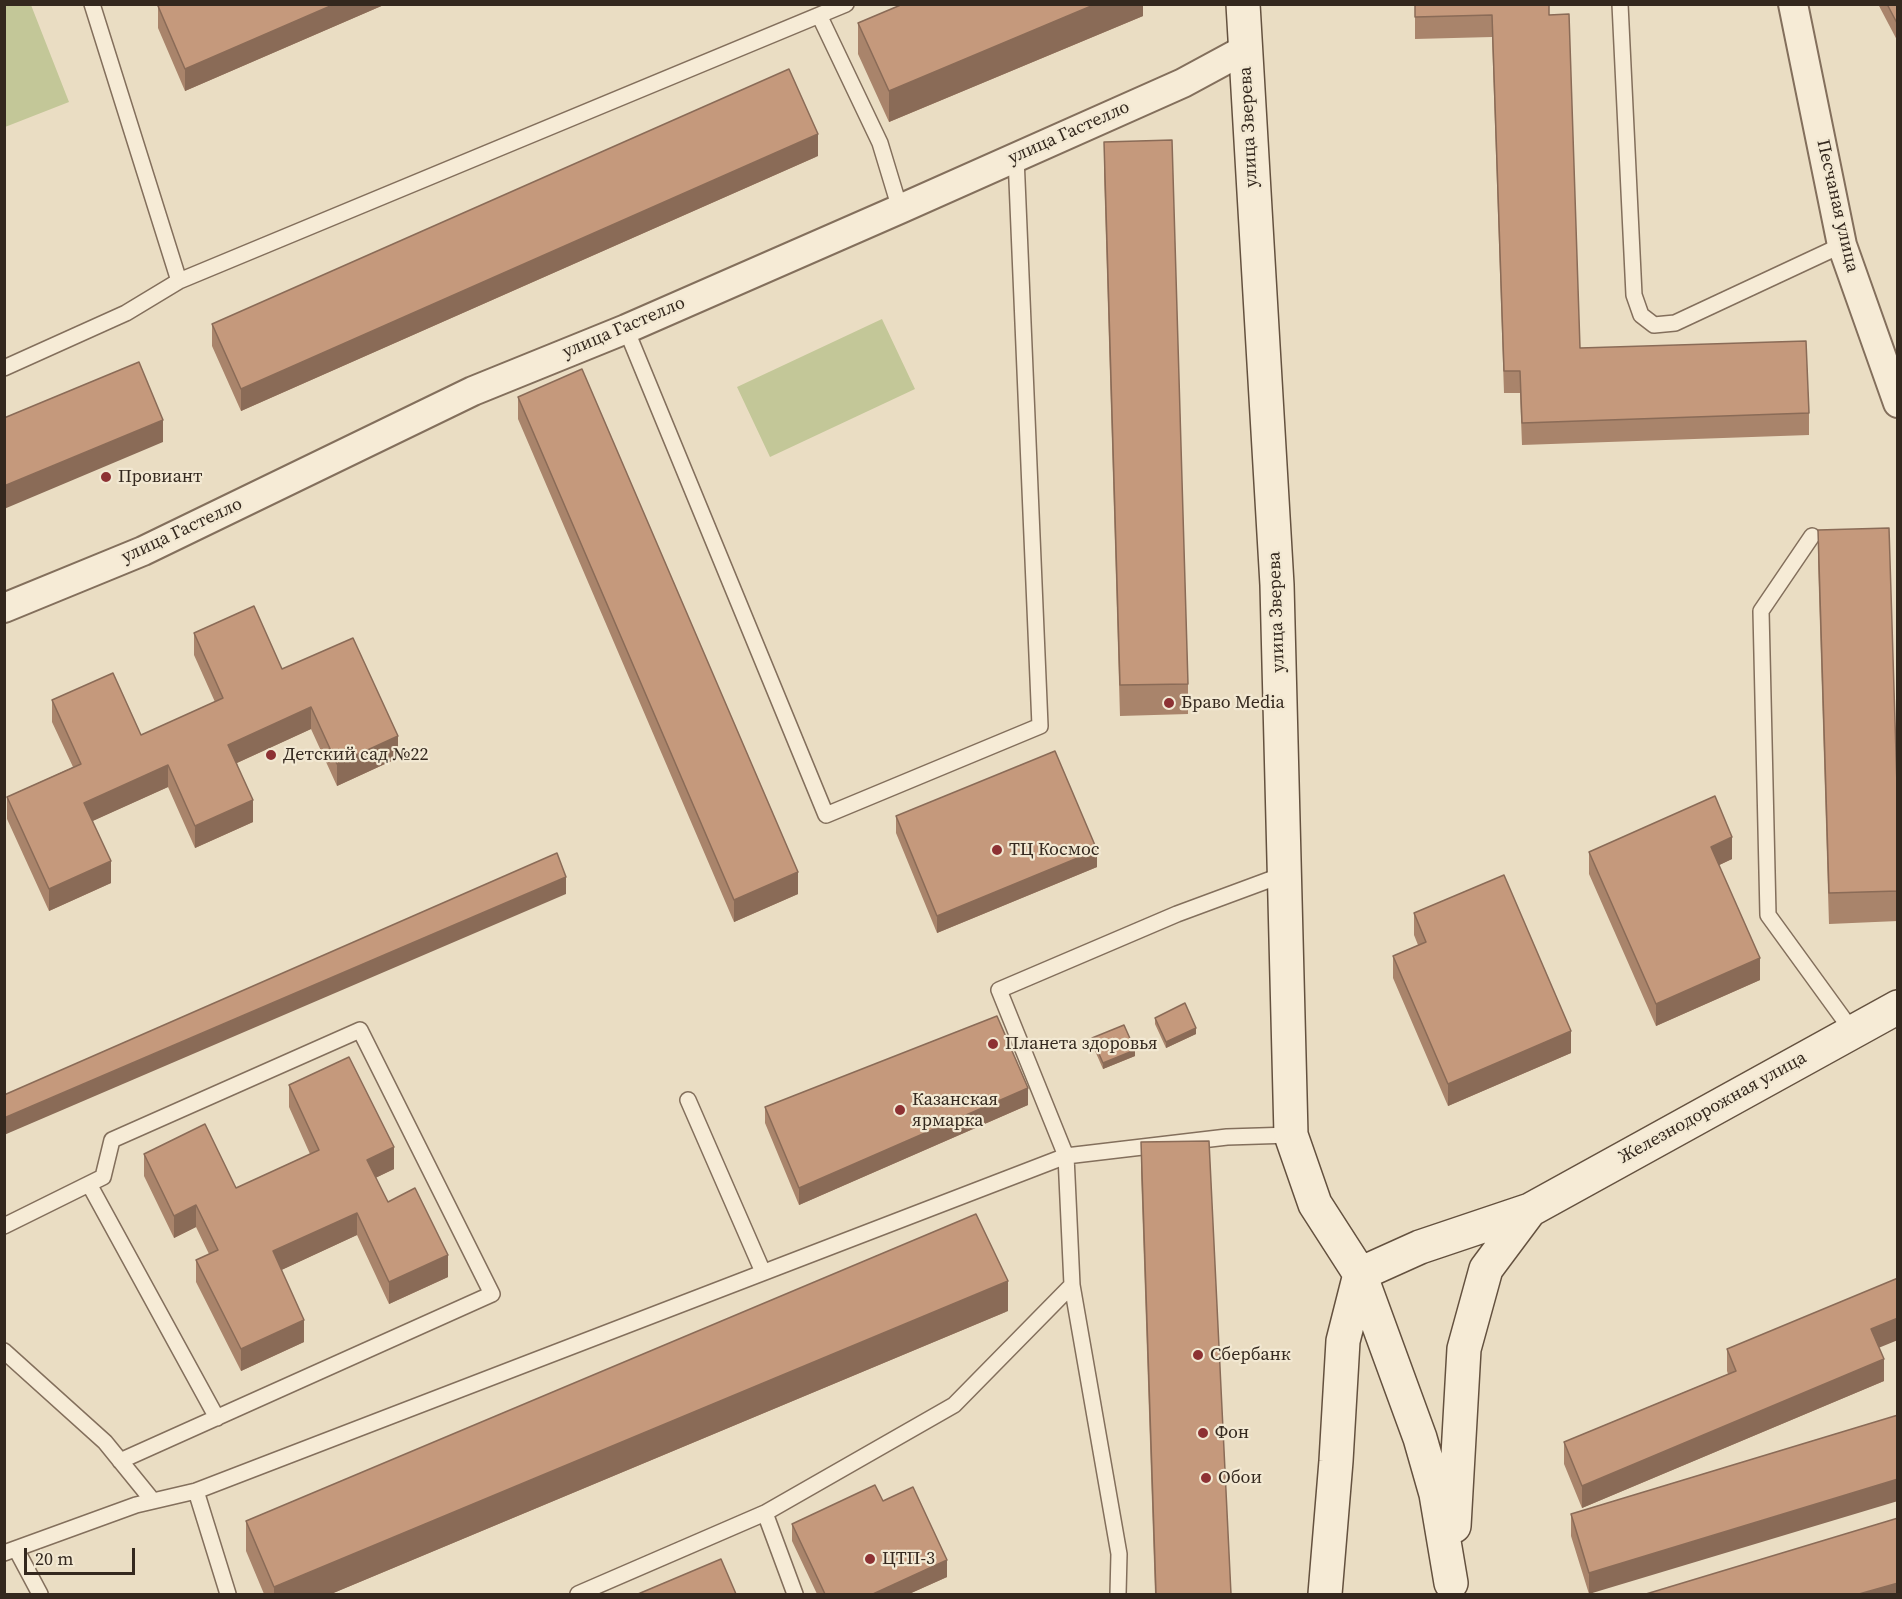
<!DOCTYPE html>
<html>
<head>
<meta charset="utf-8">
<style>
  body { margin:0 }
  #map { position:relative; width:1902px; height:1599px; overflow:hidden; background:#eaddc3; font-family:"Source Serif 4",serif }
  canvas { display:block }
  .frame { position:absolute; inset:0; border:6px solid #34281e; pointer-events:none }
  .scale { position:absolute; left:24px; top:1548px; width:111px; height:27px; box-sizing:border-box; border:3px solid #34281e; border-top:0; padding-left:8px; font-size:18px; line-height:21px; white-space:nowrap; color:#34281e; -webkit-text-stroke:4px #f2e8d2; paint-order:stroke }
</style>
</head>
<body>
<div id="map">
<canvas width="1902" height="1599"></canvas>
<div class="frame"></div>
<div class="scale">20 m</div>
</div>
<script>
const c = document.querySelector('canvas').getContext('2d');
c.lineJoin = 'round';
function paint(path, color) {
  c.fillStyle = color;
  c.fill(path, 'evenodd');
}
function strokePath(path, color, width, dash) {
  c.strokeStyle = color;
  c.lineWidth = width;
  c.lineCap = dash ? 'butt' : 'round';
  c.setLineDash(dash || []);
  c.stroke(path);
}
function write(font, color, halo, rows, align = 'center') {
  c.font = font + ' "Source Serif 4",serif';
  c.lineWidth = 4.5;
  c.setLineDash([]);
  c.textBaseline = 'middle';
  c.strokeStyle = halo;
  c.fillStyle = color;
  for (const [text, x, y, turn = 0] of rows) {
    c.save();
    c.translate(x, y);
    c.rotate((+turn || 0) * Math.PI / 180);
    c.textAlign = isNaN(turn) ? turn : align;
    if (halo) c.strokeText(text, 0, 0);
    c.fillText(text, 0, 0);
    c.restore();
  }
}
paint(new Path2D(`
  M5,4L31,5L69,102L5,127Z
  M882,319L915,389L770,457L737,387Z`), '#c3c798');
const lane = new Path2D(`
  M92,4L179,281
  M1620,4L1634,295L1641,315L1654,325L1675,323L1842,245
  M820,17L880,143L900,209
  M626,329L826,815L1040,726L1016,157
  M4,368L126,313L179,281L846,4
  M1812,536L1761,611L1768,915L1853,1032
  M688,1100L763,1272
  M89,1184L217,1418
  M4,1226L103,1177L112,1140L360,1030L492,1294L120,1461
  M4,1351L105,1442L153,1501
  M196,1491L228,1594
  M765,1513L795,1594
  M16,1549L40,1594
  M4,1553L136,1505L196,1491L1066,1156L1227,1137L1291,1135
  M578,1594L765,1513L954,1405L1072,1285
  M1118,1594L1119,1554L1072,1285L1066,1156L999,990L1177,914L1285,874`);
const street = new Path2D(`
  M1793,4L1842,245L1898,403
  M4,608L143,551L473,391L626,329L900,209L1183,83L1244,50`);
const secondary = new Path2D(`
  M1243,4L1277,585L1291,1135L1315,1204L1360,1274L1420,1438L1436,1494L1451,1583
  M1360,1274L1420,1247L1530,1210L1898,1007
  M1454,1526L1464,1349L1486,1269L1530,1210
  M1325,1594L1336,1461L1343,1341L1360,1274`);
strokePath(lane, '#836f5c', 18);
strokePath(street, '#836f5c', 32);
strokePath(secondary, '#64513f', 36);
strokePath(lane, '#f6ebd6', 15);
strokePath(street, '#f6ebd6', 28);
strokePath(secondary, '#f6ebd6', 33);
paint(new Path2D(`
  M386,4L185,91L158,28V6Z
  M903,4H1143V16L889,122L858,54V23Z
  M1415,4L1549,15L1580,348L1809,413V435L1522,445L1520,393H1504L1492,37L1415,39Z
  M1878,4H1898V42Z
  M1104,142L1188,684V714L1120,716L1104,173Z
  M818,156L241,411L212,346V324Z
  M518,397L798,894L734,922L518,419Z
  M1818,530L1898,818V921L1829,924L1818,561Z
  M194,633L282,669L398,758L337,786L311,729L237,763L253,822L195,848L168,787L92,821L111,883L49,911L7,819V797L73,767L52,722V700L141,735L215,702L194,655Z
  M896,816L1097,867L937,933L896,833Z
  M1589,852L1732,859L1719,865L1760,980L1656,1026L1589,874Z
  M1414,913L1571,1053L1448,1106L1393,978V956L1418,945L1414,935Z
  M1155,1018L1196,1034L1166,1048L1155,1024Z
  M1092,1038L1135,1056L1103,1069L1092,1044Z
  M289,1085L394,1169L375,1178L388,1202L448,1277L389,1304L357,1235L281,1270L304,1342L241,1371L196,1282V1260L209,1254L196,1227L174,1238L144,1176V1154L236,1188L310,1154L289,1107Z
  M1028,1105L799,1205L765,1123V1107Z
  M1141,1142L1231,1594H1155L1141,1172Z
  M1008,1311L331,1594H264L246,1551V1521Z
  M1879,1348L1884,1381L1582,1508L1564,1464V1442L1728,1374L1727,1371V1349Z
  M1898,1415L1590,1594H1589L1571,1536V1514Z
  M883,1501L947,1577L909,1594H817L792,1541V1524Z`), '#a9846b');
paint(new Path2D(`
  M335,4H386L185,91V69Z
  M1096,4H1143V16L889,122V91Z
  M818,134V156L241,411V389Z
  M163,420V442L4,509V486Z
  M311,707V729L228,767V745Z
  M398,736V758L337,786V764Z
  M168,765V787L84,825V803Z
  M253,800V822L195,848V826Z
  M1732,837V859L1711,869V847Z
  M1097,850V867L937,933V916Z
  M111,861V883L49,911V889Z
  M798,872V894L734,922V900Z
  M566,877V894L4,1135V1118Z
  M1760,958V980L1656,1026V1004Z
  M1196,1028V1034L1166,1048V1042Z
  M1571,1031V1053L1448,1106V1084Z
  M1135,1050V1056L1103,1069V1063Z
  M1028,1088V1105L799,1205V1188Z
  M394,1147V1169L367,1182V1160Z
  M196,1205V1227L174,1238V1216Z
  M357,1213V1235L273,1274V1251Z
  M448,1255V1277L389,1304V1282Z
  M1008,1281V1311L331,1594H274V1587Z
  M1898,1318V1340L1871,1351V1329Z
  M304,1320V1342L241,1371V1349Z
  M1884,1359V1381L1582,1508V1486Z
  M1898,1479V1501L1589,1594V1573Z
  M947,1560V1577L909,1594H873Z
  M1898,1583V1594H1859Z`), '#8a6b57');
const building = new Path2D(`
  M162,4H335L185,69L158,6Z
  M903,4H1096L889,91L858,23Z
  M1415,4H1549V15L1569,14L1580,348L1806,341L1809,413L1522,423L1520,371H1504L1492,15L1415,17Z
  M1887,4H1898V25Z
  M789,69L818,134L241,389L212,324Z
  M1172,140L1188,684L1120,685L1104,142Z
  M139,362L163,420L4,486V418Z
  M582,369L798,872L734,900L518,397Z
  M1889,528L1898,818V891L1829,893L1818,530Z
  M254,606L282,669L353,638L398,736L337,764L311,707L228,745L253,800L195,826L168,765L84,803L111,861L49,889L7,797L81,764L52,700L113,673L141,735L223,698L194,633Z
  M1055,751L1097,850L937,916L896,816Z
  M1715,796L1732,837L1711,847L1760,958L1656,1004L1589,852Z
  M557,853L566,877L4,1118V1095Z
  M1504,875L1571,1031L1448,1084L1393,956L1426,942L1414,913Z
  M1185,1003L1196,1028L1166,1042L1155,1018Z
  M997,1016L1028,1088L799,1188L765,1107Z
  M1124,1025L1135,1050L1103,1063L1092,1038Z
  M349,1057L394,1147L367,1160L388,1202L415,1188L448,1255L389,1282L357,1213L273,1251L304,1320L241,1349L196,1260L218,1250L196,1205L174,1216L144,1154L205,1124L236,1188L319,1150L289,1085Z
  M1209,1141L1231,1594H1156L1141,1142Z
  M976,1214L1008,1281L274,1587L246,1521Z
  M1898,1278V1318L1871,1329L1884,1359L1582,1486L1564,1442L1736,1371L1727,1349Z
  M1898,1415V1479L1589,1573L1571,1514Z
  M875,1485L883,1501L913,1487L947,1560L873,1594H825L792,1524Z
  M1898,1518V1583L1859,1594H1646Z
  M721,1559L736,1594H638Z`);
paint(building, '#c5997c');
strokePath(building, '#8a6b57', 1.5);
for (const [x, y, r, color] of [
  [106,477,6,"#8d3133"],
  [1169,703,6,"#8d3133"],
  [271,755,6,"#8d3133"],
  [997,850,6,"#8d3133"],
  [993,1044,6,"#8d3133"],
  [900,1110,6,"#8d3133"],
  [1198,1355,6,"#8d3133"],
  [1203,1433,6,"#8d3133"],
  [1206,1478,6,"#8d3133"],
  [870,1559,6,"#8d3133"]
]) {
  const dot = new Path2D();
  dot.arc(x, y, r, 0, 2 * Math.PI);
  c.fillStyle = color;
  c.fill(dot);
  strokePath(dot, '#f2e8d2', 2);
}
write('18px', '#34281e', '#f2e8d2', [
  ["улица Зверева",1249,127,-93],
  ["улица Гастелло",1069,133,-24],
  ["Песчаная улица",1837,206,77],
  ["улица Гастелло",624,328,-23],
  ["улица Гастелло",182,531,-25],
  ["улица Зверева",1277,612,-92],
  ["Железнодорожная улица",1713,1108,-29]
]);
write('18px', '#34281e', '#f2e8d2', [
  ["Провиант",118,477],
  ["Браво Media",1181,703],
  ["Детский сад №22",283,755],
  ["ТЦ Космос",1009,850],
  ["Планета здоровья",1005,1044],
  ["Казанская",912,1100],
  ["ярмарка",912,1121],
  ["Сбербанк",1210,1355],
  ["Фон",1215,1433],
  ["Обои",1218,1478],
  ["ЦТП-3",882,1559]
], 'left');
</script>
</body>
</html>
